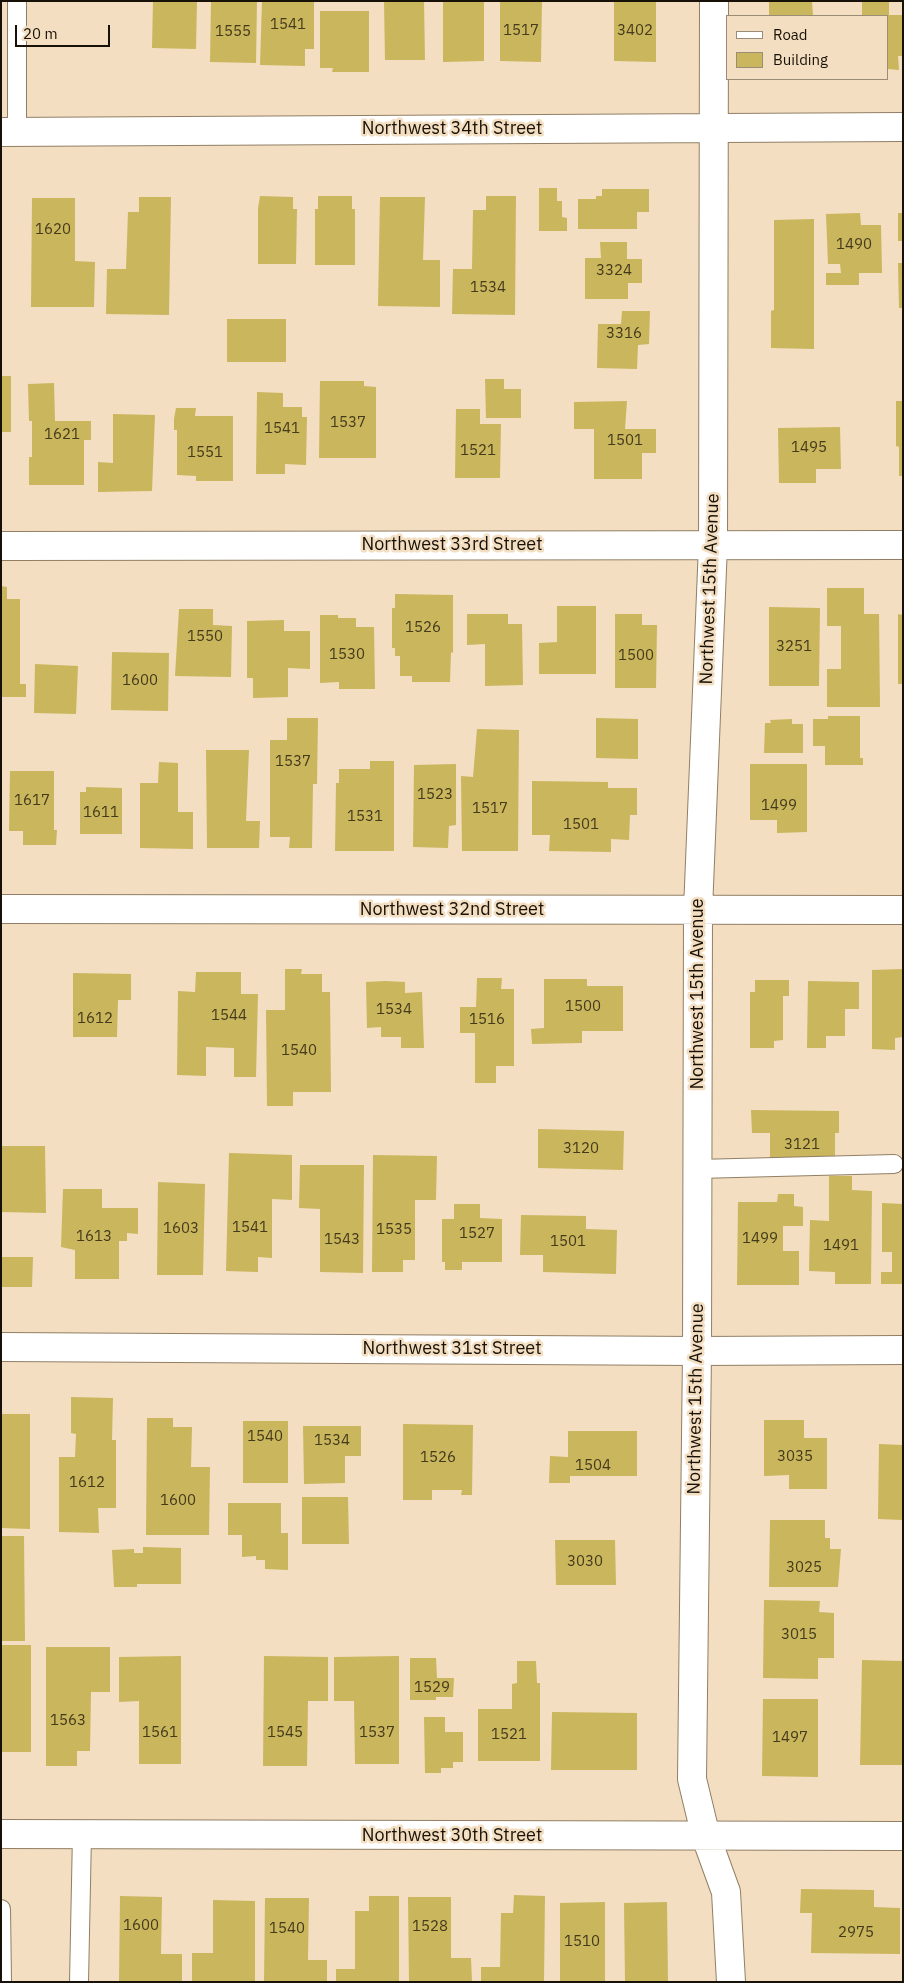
<!DOCTYPE html>
<html>
<head>
<meta charset="utf-8">
<style>
  body { margin:0 }
  #map { position:relative; width:904px; height:1983px; overflow:hidden; background:#f3dec1; font-family:"IBM Plex Sans",sans-serif }
  canvas { display:block }
  .frame { position:absolute; inset:0; border:2px solid #181107; pointer-events:none }
  .legend { position:absolute; left:726px; top:15px; width:162px; height:65px; box-sizing:border-box; background:#f3dec1; border:1px solid #9b8c77; margin:0; padding:6px 9px; list-style:none; font-size:15px; color:#181107 }
  .legend li { display:flex; align-items:center; gap:10px; height:25px }
  .legend b { width:25px; border:1px solid #9b8c77 }
  .scale { position:absolute; left:15px; top:25px; width:95px; height:22px; box-sizing:border-box; border:2px solid #181107; border-top:0; padding-left:6px; font-size:15px; line-height:18px; white-space:nowrap; color:#181107; -webkit-text-stroke:4px #f3dec1; paint-order:stroke }
</style>
</head>
<body>
<div id="map">
<canvas width="904" height="1983"></canvas>
<div class="frame"></div>
<ul class="legend">
<li><b style="height:6px;background:#fff"></b>Road</li>
<li><b style="height:14px;background:#cab65c"></b>Building</li>
</ul>
<div class="scale">20 m</div>
</div>
<script>
const c = document.querySelector('canvas').getContext('2d');
c.lineJoin = 'round';
function paint(path, color) {
  c.fillStyle = color;
  c.fill(path, 'evenodd');
}
function strokePath(path, color, width, dash) {
  c.strokeStyle = color;
  c.lineWidth = width;
  c.lineCap = dash ? 'butt' : 'round';
  c.setLineDash(dash || []);
  c.stroke(path);
}
function write(font, color, halo, rows, align = 'center') {
  c.font = font + ' "IBM Plex Sans",sans-serif';
  c.lineWidth = 5;
  c.setLineDash([]);
  c.textBaseline = 'middle';
  c.strokeStyle = halo;
  c.fillStyle = color;
  for (const [text, x, y, turn = 0] of rows) {
    c.save();
    c.translate(x, y);
    c.rotate((+turn || 0) * Math.PI / 180);
    c.textAlign = isNaN(turn) ? turn : align;
    if (halo) c.strokeText(text, 0, 0);
    c.fillText(text, 0, 0);
    c.restore();
  }
}
paint(new Path2D(`
  M153,1H197L196,49L152,48Z
  M211,1H257L256,63L210,62Z
  M262,1H314V49H305V66L260,65Z
  M384,1H424L425,60H385Z
  M443,1H484V61L443,62Z
  M500,1H542L541,62L500,61Z
  M614,1H656V62L614,61Z
  M769,1H812L813,16H769Z
  M862,1H889V15H903V56H898L899,70L888,69V16H862Z
  M320,11H369V72H332L333,68H320Z
  M539,188H557V201H562V217L567,218V231H539Z
  M602,189H649V212H637V229H578V199H596V196H602Z
  M260,196L293,197V209H297L296,264H258V208Z
  M318,196H352V209H355V265H315V209H318Z
  M486,196H516L515,315L452,314L453,269H472L473,210H486Z
  M139,197H171L169,315L106,314L107,269H126L128,212H139Z
  M380,197H425L423,260H440V307L378,306Z
  M32,198H75V261L95,262L94,307H31Z
  M860,213L861,225H881L882,273H859V285H826V273H841L840,264H828L826,214Z
  M898,213H903V241H898Z
  M814,219V349L771,348V311L774,310V220Z
  M600,242H627V259H642V283H628V299H585V258H601Z
  M898,263H903V308H899Z
  M622,311H650L649,344L638,345L637,369L597,368L598,324H621Z
  M227,319H286V362H227Z
  M1,376H11V432H1Z
  M485,379H504V389H521V418H486Z
  M320,381H364V386L376,387V458H319Z
  M54,383L55,421H91V440H84V485H29V457H32V421H29L28,384Z
  M257,392L283,393V407H302V417H307L306,465L285,464V474H256Z
  M627,401L625,429H656V453H642V479H594V429H574V402Z
  M896,401H903V476H899V447L896,446Z
  M176,408H196L195,416H233V481H196V476L177,475V430H174V419Z
  M456,409H480V424H501L500,478H455Z
  M113,414L155,415L152,491L98,492V462L113,463Z
  M840,427L841,469H816V483H779L778,428Z
  M1,586L7,587V599H20V684H26V697H1Z
  M827,588H864V614H879L880,707H827V669H841V626H827Z
  M395,594L453,595V653L451,652L450,682H412V676H400V656H395V648H392V608H395Z
  M557,606H596V674H539V643L557,642Z
  M769,607L820,608L819,686H769Z
  M179,609H213V625L232,626L231,677L175,676Z
  M467,614H508V624H522L523,685L485,686V644L467,645Z
  M615,614H642V625H657L656,688H615Z
  M898,614L903,615V684H898Z
  M320,615H338V618H356V627H374L375,689H339V682L320,683Z
  M284,620V631H310V669L288,668V697L253,698V678H247V621Z
  M112,652L169,653L168,711L111,710Z
  M35,664L78,666L76,714L34,713Z
  M828,716H860V758H863V765H825V746H813V719H828Z
  M287,718H318L317,784H313L312,848H289L290,837H270V740H287Z
  M596,718L638,719V759L596,758Z
  M792,719V724H803V753H764L765,723H771L770,720Z
  M477,729L519,730L518,851H462L461,776L473,777Z
  M206,750H249L246,821H260L259,848H207Z
  M370,761H394V851H335L336,783H339V769H370Z
  M159,762L178,763V812H193V849L140,848V783H158Z
  M456,764V825L449,826L448,848L413,847L414,765Z
  M750,764H807V832L777,833V820H750Z
  M10,771H54V830H57L56,845H23V831H9Z
  M532,781L608,782V788H637V815H630L629,840L611,839V852L549,851L550,835H532Z
  M86,787L122,788V834H80V792H86Z
  M285,969H302L301,974H322V992H330L331,1092H293V1106H267L266,1010H285Z
  M903,969V1037L895,1038V1050L872,1049V970Z
  M196,972H241V994H258L256,1077H234V1048L206,1047V1076L177,1075L178,991L195,992Z
  M73,973L131,974V1000H118L117,1037H73Z
  M477,978H502L501,989H514V1066H496V1083H475V1033H460V1007H476Z
  M544,979H587V986H623V1031H582V1043L532,1044L531,1029L544,1028Z
  M755,980H789V996H783V1040L774,1041V1048H750V992H755Z
  M385,981L405,982V993L422,992L424,1048H401V1037H381V1027L367,1028L366,982Z
  M808,981L859,982V1009H845V1036H826V1048H807Z
  M751,1110L839,1111V1133H835V1157H786V1160H770V1133H752Z
  M538,1129L624,1131L623,1170L538,1168Z
  M1,1146H45L46,1213L1,1212Z
  M229,1153L292,1155V1200L272,1199V1258L258,1257V1272L226,1271Z
  M373,1155L437,1156L436,1200H415V1260H403V1272H372Z
  M300,1165H364L363,1273L320,1272V1209L299,1208Z
  M829,1176H852V1190L872,1191L871,1284H835V1272L809,1271L810,1220L829,1221Z
  M158,1182L205,1184L203,1275H157Z
  M63,1189H102V1208H138V1234L127,1233V1241H119V1279H75V1250L61,1247Z
  M778,1194H794V1206L803,1207V1226H783V1251H799V1285H737L738,1202H777Z
  M882,1203L903,1204V1284H881V1272H892V1252H882Z
  M454,1204H480V1218L502,1219V1262H462V1270H445V1262H442V1219H454Z
  M521,1215L586,1216V1229L617,1230L616,1274L543,1272V1255H520Z
  M1,1257H33L32,1287H1Z
  M71,1397L113,1398L112,1440H116V1508H98L99,1533L59,1532V1457H75L76,1434L71,1433Z
  M1,1414H30V1529L1,1528Z
  M147,1418H173V1427H192L191,1467H210L209,1535H146Z
  M764,1420H804V1438H827V1489H789V1475L764,1476Z
  M243,1421H288V1483H243Z
  M403,1424L473,1425L472,1495H461L462,1490H432V1500H403Z
  M303,1426H361V1456H345V1483L304,1484Z
  M568,1431H637V1476H570V1483H549L550,1456L568,1457Z
  M879,1444L903,1445V1520L878,1519Z
  M302,1497H348L349,1544H302Z
  M228,1503H281V1533H288V1570L265,1569V1560H256V1556L242,1557V1535H228Z
  M770,1520H825V1538H830V1549H841L838,1587H769Z
  M1,1536H24L25,1641H1Z
  M555,1540H615L616,1585H556Z
  M143,1547L181,1548V1584H137V1587H114L112,1550L134,1549V1553H143Z
  M764,1600L820,1601L819,1612L834,1613V1658H818V1679L763,1678Z
  M1,1645H31V1752H1Z
  M46,1647H110V1692H91L90,1751H77V1766H46Z
  M181,1656V1764H139V1701L119,1702V1657Z
  M264,1656L328,1657V1701H308L307,1766H263Z
  M399,1656V1764H355L354,1701H334V1657Z
  M410,1658H436L437,1678H454L453,1697H436V1700H410Z
  M862,1660L903,1661V1765H860Z
  M517,1661H536L537,1683H540V1761H478V1709H512V1684L517,1683Z
  M763,1699H818V1777L762,1776Z
  M552,1712L637,1713V1770H551Z
  M424,1717H445V1732H463V1762H453V1768H441V1773H425Z
  M801,1889L874,1890V1907L900,1908V1954L811,1953L812,1913H800Z
  M514,1895L545,1896L544,1982H481V1967H500L501,1913H513Z
  M120,1896L162,1897L161,1954H182V1982H119Z
  M369,1896H399V1982H336V1969H355V1911H369Z
  M408,1897H451V1958H471L472,1982H409Z
  M265,1898H309L308,1960H327V1982H264Z
  M213,1900L255,1901V1982H192V1953H213Z
  M605,1902V1982H560V1903Z
  M667,1902L668,1982H625L624,1903Z`), '#cab65c');
const service = new Path2D(`
  M17,1V132
  M697,1169L894,1164
  M1,1909L2,1982
  M79,1982L82,1834`);
const minor = new Path2D(`
  M714,1L713,545L698,910L697,1351L692,1779L706,1837L726,1892L731,1982
  M1,132L903,127
  M1,546L903,545
  M1,909L903,910
  M1,1347L697,1351L903,1350
  M1,1834L903,1836`);
strokePath(service, '#917f65', 20);
strokePath(minor, '#917f65', 30);
strokePath(service, '#fff', 18);
strokePath(minor, '#fff', 28);
write('15px', '#443a1c', null, [
  ["1541",288,25],
  ["1517",521,31],
  ["3402",635,31],
  ["1555",233,32],
  ["1620",53,230],
  ["1490",854,245],
  ["3324",614,271],
  ["1534",488,288],
  ["3316",624,334],
  ["1537",348,423],
  ["1541",282,429],
  ["1621",62,435],
  ["1501",625,441],
  ["1495",809,448],
  ["1521",478,451],
  ["1551",205,453],
  ["1526",423,628],
  ["1550",205,637],
  ["3251",794,647],
  ["1530",347,655],
  ["1500",636,656],
  ["1600",140,681],
  ["1537",293,762],
  ["1523",435,795],
  ["1617",32,801],
  ["1499",779,806],
  ["1517",490,809],
  ["1611",101,813],
  ["1531",365,817],
  ["1501",581,825],
  ["1500",583,1007],
  ["1534",394,1010],
  ["1544",229,1016],
  ["1612",95,1019],
  ["1516",487,1020],
  ["1540",299,1051],
  ["3121",802,1145],
  ["3120",581,1149],
  ["1541",250,1228],
  ["1603",181,1229],
  ["1535",394,1230],
  ["1527",477,1234],
  ["1613",94,1237],
  ["1499",760,1239],
  ["1543",342,1240],
  ["1501",568,1242],
  ["1491",841,1246],
  ["1540",265,1437],
  ["1534",332,1441],
  ["3035",795,1457],
  ["1526",438,1458],
  ["1504",593,1466],
  ["1612",87,1483],
  ["1600",178,1501],
  ["3030",585,1562],
  ["3025",804,1568],
  ["3015",799,1635],
  ["1529",432,1688],
  ["1563",68,1721],
  ["1561",160,1733],
  ["1545",285,1733],
  ["1537",377,1733],
  ["1521",509,1735],
  ["1497",790,1738],
  ["1600",141,1926],
  ["1528",430,1927],
  ["1540",287,1929],
  ["2975",856,1933],
  ["1510",582,1942]
]);
write('18px', '#181107', '#f3dec1', [
  ["Northwest 34th Street",452,129],
  ["Northwest 33rd Street",452,545],
  ["Northwest 15th Avenue",710,589,-88],
  ["Northwest 32nd Street",452,910],
  ["Northwest 15th Avenue",698,994,-90],
  ["Northwest 31st Street",452,1349],
  ["Northwest 15th Avenue",696,1399,-89],
  ["Northwest 30th Street",452,1836]
]);
</script>
</body>
</html>
